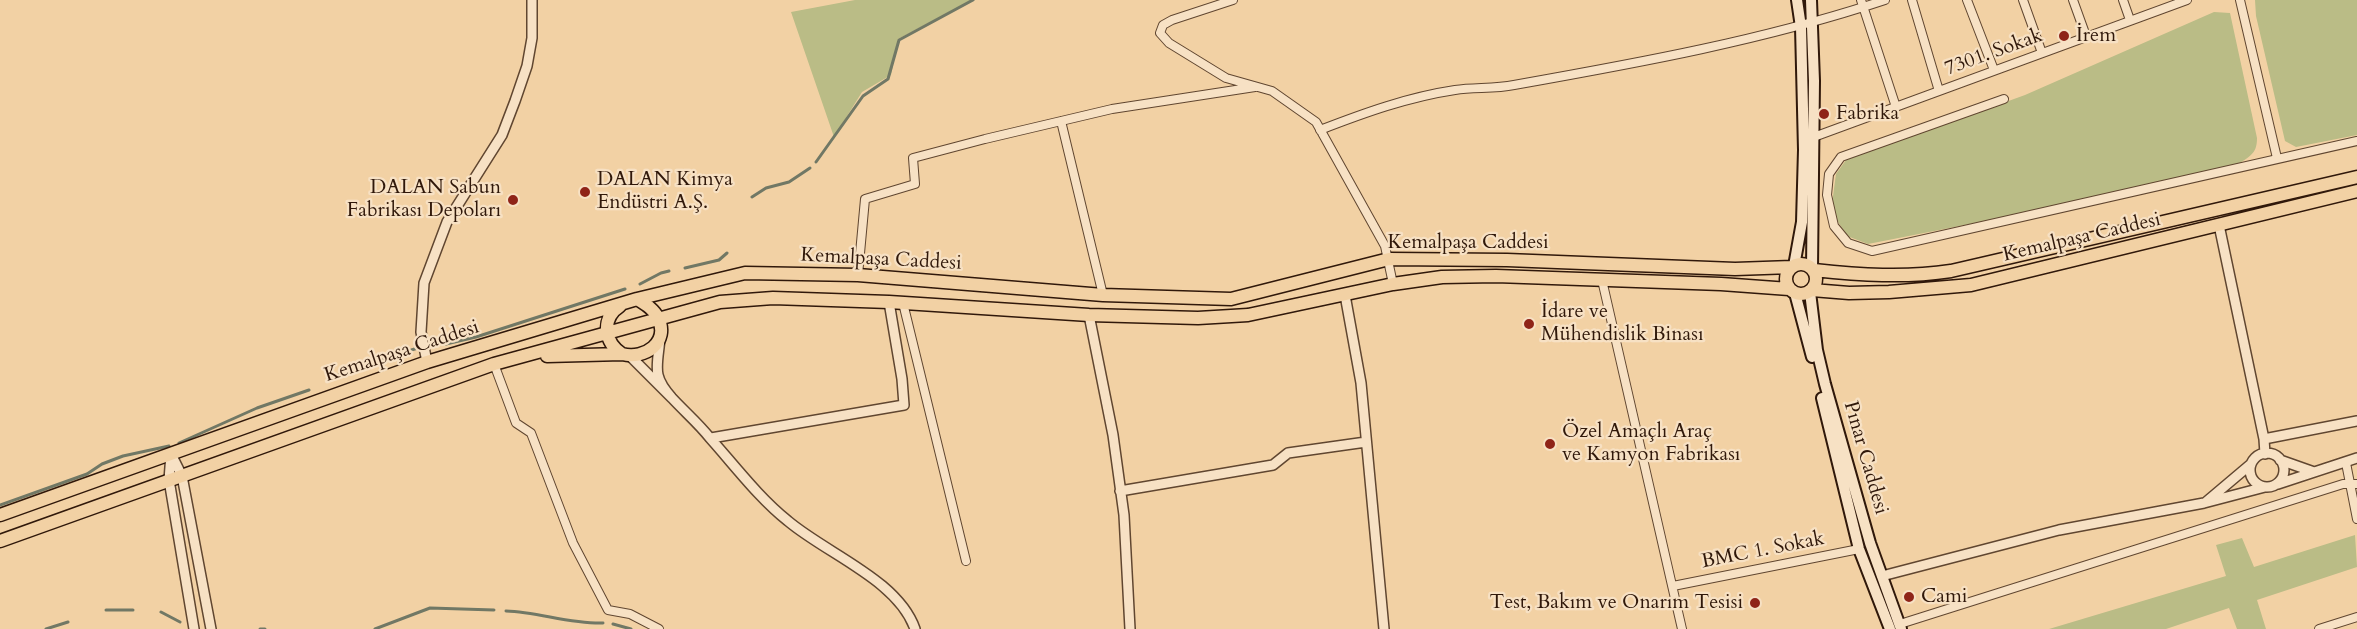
<!DOCTYPE html>
<html>
<head>
<meta charset="utf-8">
<style>
  body { margin:0 }
  canvas { display:block; background:#f2d1a4 }
</style>
</head>
<body>
<canvas width="2357" height="629"></canvas>
<script>
const c = document.querySelector('canvas').getContext('2d');
c.lineJoin = 'round';
function paint(path, color) {
  c.fillStyle = color;
  c.fill(path, 'evenodd');
}
function strokePath(path, color, width, dash) {
  c.strokeStyle = color;
  c.lineWidth = width;
  c.lineCap = dash ? 'butt' : 'round';
  c.setLineDash(dash || []);
  c.stroke(path);
}
function write(font, color, halo, rows, align = 'center') {
  c.font = font + ' Cardo,serif';
  c.lineWidth = 4.5;
  c.setLineDash([]);
  c.textBaseline = 'middle';
  c.strokeStyle = halo;
  c.fillStyle = color;
  for (const [text, x, y, turn = 0] of rows) {
    c.save();
    c.translate(x, y);
    c.rotate((+turn || 0) * Math.PI / 180);
    c.textAlign = isNaN(turn) ? turn : align;
    if (halo) c.strokeText(text, 0, 0);
    c.fillText(text, 0, 0);
    c.restore();
  }
}
paint(new Path2D(`
  M855,0H972L898,39L891,75L862,92L834,137L791,12Z
  M2255,0H2357V135L2296,147L2285,141L2256,16Z
  M2214,12L2230,13L2257,138C2257,152 2252,155 2240,163L2082,202L1868,244L1847,236L1831,211L1836,174L1846,160L2025,95Z
  M2355,535L2357,567L2257,600L2266,629H2237L2229,608L2166,629H2049L2226,576L2216,545L2242,538L2254,567Z`), '#babc86');
strokePath(new Path2D(`
  M816,162L863,96L888,79L899,40L973,0
  M752,197L766,188L789,182L810,168
  M685,268L719,260L727,253
  M640,284L661,273L669,271
  M446,344L476,337L625,289
  M329,379L358,366L418,348
  M179,443L257,408L309,390
  M0,505L87,474L102,464L123,456L169,446
  M106,610H133
  M506,611C539,612 569,624 603,623
  M161,612L180,622
  M613,624L631,629
  M46,629L68,622
  M260,629H265
  M375,629L430,608L494,610`), '#717865', 3);
const minor = new Path2D(`
  M1233,0L1172,20L1163,25L1160,33L1169,43L1226,78L1272,91L1316,122L1385,246L1393,284
  M1861,0L1896,107
  M1912,0L1939,91
  M1967,0L1994,70
  M2023,0L2042,53
  M2073,0L2086,36
  M2123,0L2130,20
  M2240,0L2277,158
  M2004,99L1841,157L1829,174L1827,195L1834,226L1848,243L1872,251L2357,141
  M1061,121L1103,295
  M1320,130C1364,113 1408,97 1455,90C1474,87 1494,89 1514,85C1638,63 1765,40 1885,0
  M1811,138L2187,0
  M858,275L865,199L915,184L913,158L985,139L1112,109L1255,87
  M1602,280L1682,629
  M903,303L966,561
  M494,364L516,423L531,433L573,543L608,610L630,614L659,629
  M2346,463L2357,519
  M1673,586L1859,549
  M1900,624L2343,484H2357
  M2319,629L2357,617`);
const tertiary = new Path2D(`
  M2219,225L2264,439L2265,454
  M1345,295L1361,383L1384,629
  M1089,315L1113,435L1124,515L1130,629
  M631,357L672,398C652,376 657,368 660,339
  M427,362L421,332L424,283L447,222L502,135L515,101L527,66L532,38V0
  M672,398C685,412 699,424 710,438C735,466 759,498 788,521C827,554 898,580 915,629
  M711,438L904,405L902,379L889,302
  M2264,439L2357,421
  M2250 470a17 17 0 1 1 34 0a17 17 0 1 1-34 0Z
  M171,454L182,476L211,629
  M171,454L169,480L194,629
  M2280,460L2314,472
  M2278,484L2357,458
  M1120,491L1273,465L1288,453L1366,442
  M2206,502L2251,464
  M1882,576L2059,530L2204,503L2265,487`);
const secondary = new Path2D(`
  M1811,0L1814,81L1812,268
  M1794,266L1802,222L1804,150L1801,27L1797,0
  M1810,292L1817,350L1825,384L1870,543L1901,629
  M1795,293L1812,357
  M1822,398L1859,549L1890,629`);
const primary = new Path2D(`
  M1786 279a15 15 0 1 1 30 0a15 15 0 1 1-30 0Z
  M1814,270C1860,275 1905,278 1951,271L2357,177
  M1812,290L1849,293L1889,292L1971,285L2357,191
  M620,306C600,319 605,343 622,354
  M547,356L622,354C645,360 670,342 658,318C654,309 645,304 637,299
  M0,515L427,362L637,299L745,273L858,275L1103,295L1231,299L1389,259L1507,260L1735,269L1792,267
  M0,541L494,364L720,302L773,298L889,302L1089,315L1198,318L1248,315L1393,284L1442,277L1496,276L1721,284L1789,289`);
strokePath(minor, '#604630', 10);
strokePath(tertiary, '#604630', 12);
strokePath(secondary, '#30180a', 14);
strokePath(primary, '#30180a', 15);
strokePath(minor, '#f7e1c4', 8);
strokePath(tertiary, '#f7e1c4', 9);
strokePath(secondary, '#f7e1c4', 10);
strokePath(primary, '#f2d1a4', 12);
for (const [x, y, r, color] of [
  [2064,36,6,"#8f2418"],
  [1824,114,6,"#8f2418"],
  [585,192,6,"#8f2418"],
  [513,200,6,"#8f2418"],
  [1529,324,6,"#8f2418"],
  [1550,444,6,"#8f2418"],
  [1909,597,6,"#8f2418"],
  [1755,603,6,"#8f2418"]
]) {
  const dot = new Path2D();
  dot.arc(x, y, r, 0, 2 * Math.PI);
  c.fillStyle = color;
  c.fill(dot);
  strokePath(dot, '#f7e1c4', 2);
}
write('20px', '#30180a', '#f7e1c4', [
  ["İrem",2076,36],
  ["Fabrika",1836,114],
  ["DALAN Kimya",597,180],
  ["Endüstri A.Ş.",597,203],
  ["DALAN Sabun",501,188,"right"],
  ["Fabrikası Depoları",501,211,"right"],
  ["İdare ve",1541,312],
  ["Mühendislik Binası",1541,335],
  ["Özel Amaçlı Araç",1562,432],
  ["ve Kamyon Fabrikası",1562,455],
  ["Cami",1921,597],
  ["Test, Bakım ve Onarım Tesisi",1743,603,"right"]
], 'left');
write('20px', '#30180a', '#f7e1c4', [
  ["7301. Sokak",1994,53,-20],
  ["Kemalpaşa Caddesi",2082,238,-13],
  ["Kemalpaşa Caddesi",1468,243],
  ["Kemalpaşa Caddesi",881,260,3],
  ["Kemalpaşa Caddesi",402,352,-18],
  ["Pınar Caddesi",1865,458,74],
  ["BMC 1. Sokak",1763,551,-11]
]);
</script>
</body>
</html>
